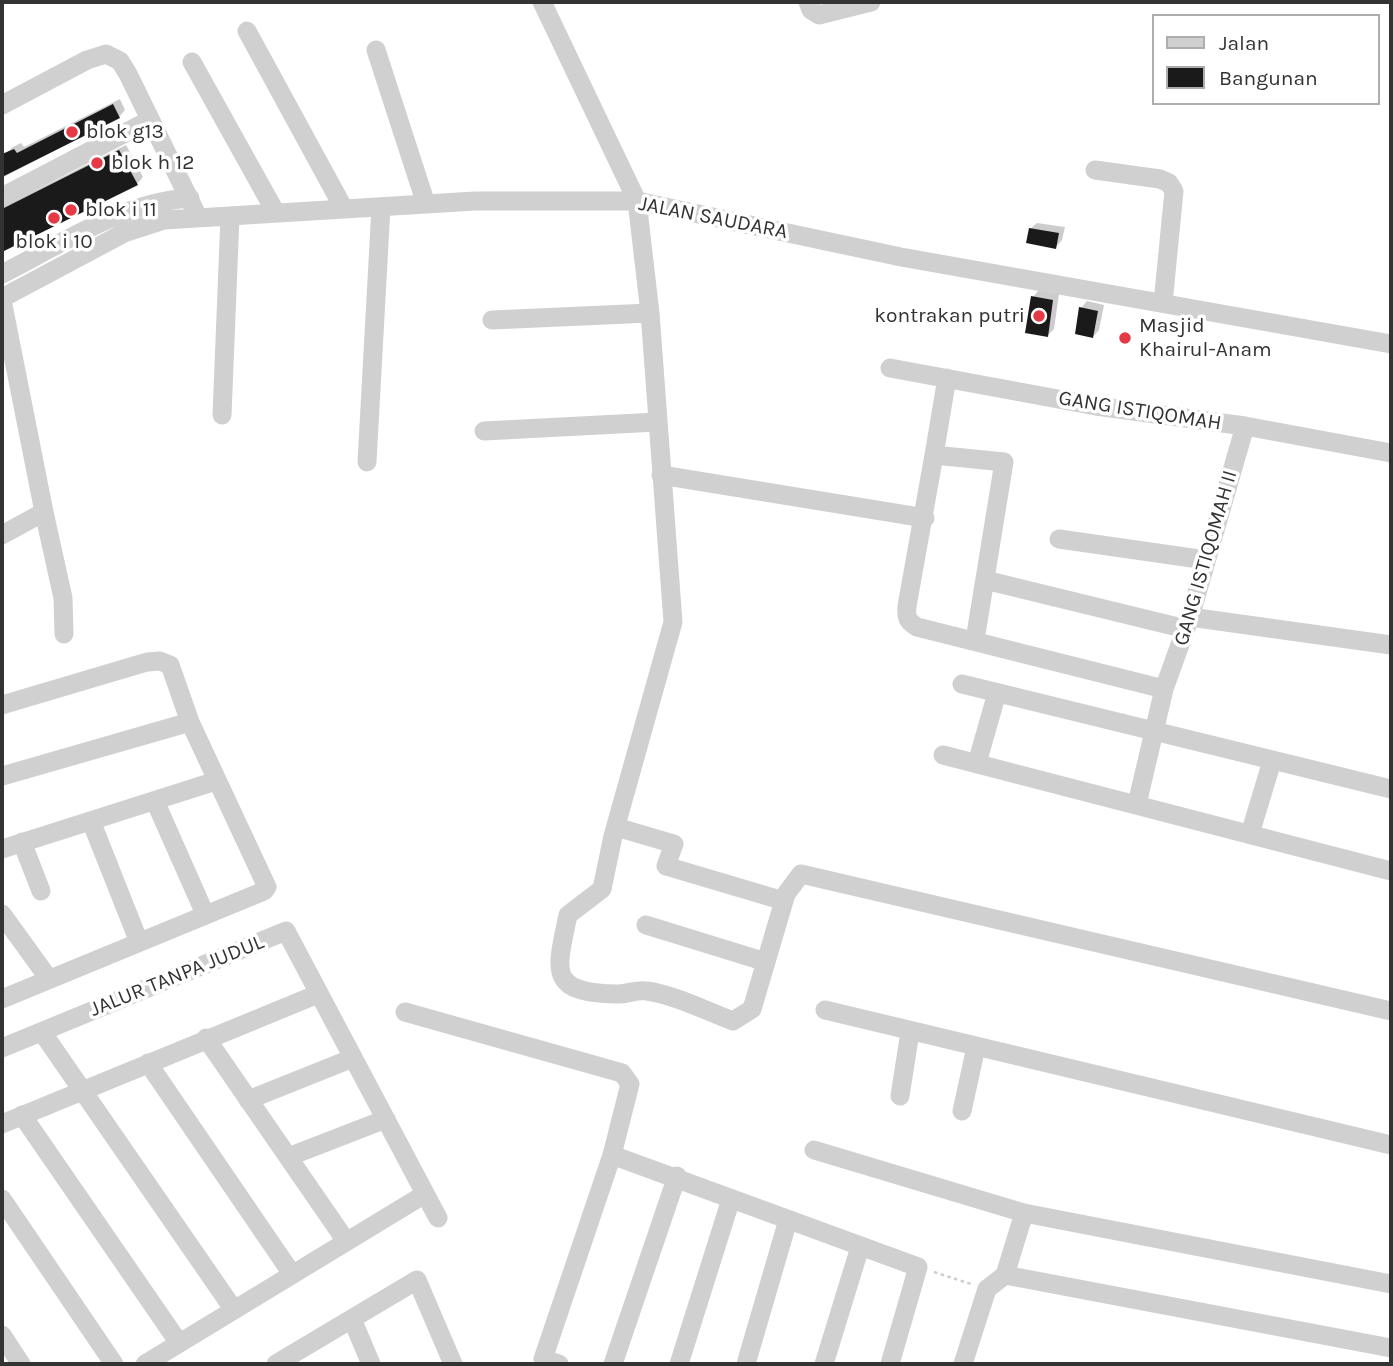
<!DOCTYPE html>
<html>
<head>
<meta charset="utf-8">
<style>
  body { margin:0 }
  #map { position:relative; width:1393px; height:1366px; overflow:hidden; background:#fff; font-family:Karla,sans-serif }
  canvas { display:block }
  .frame { position:absolute; inset:0; border:4px solid #333; pointer-events:none }
  .legend { position:absolute; left:1152px; top:14px; width:228px; height:91px; box-sizing:border-box; background:#fff; border:2px solid #adadad; margin:0; padding:9px 12px; list-style:none; font-size:21px; color:#333 }
  .legend li { display:flex; align-items:center; gap:14px; height:35px }
  .legend b { width:35px; border:2px solid #adadad }
</style>
</head>
<body>
<div id="map">
<canvas width="1393" height="1366"></canvas>
<div class="frame"></div>
<ul class="legend">
<li><b style="height:9px;background:#d0d0d0"></b>Jalan</li>
<li><b style="height:19px;background:#1a1a1a"></b>Bangunan</li>
</ul>
</div>
<script>
const c = document.querySelector('canvas').getContext('2d');
c.lineJoin = 'round';
function paint(path, color) {
  c.fillStyle = color;
  c.fill(path, 'evenodd');
}
function strokePath(path, color, width, dash) {
  c.strokeStyle = color;
  c.lineWidth = width;
  c.lineCap = dash ? 'butt' : 'round';
  c.setLineDash(dash || []);
  c.stroke(path);
}
function write(font, color, halo, rows, align = 'center') {
  c.font = font + ' Karla,sans-serif';
  c.lineWidth = 7;
  c.setLineDash([]);
  c.textBaseline = 'middle';
  c.strokeStyle = halo;
  c.fillStyle = color;
  for (const [text, x, y, turn = 0] of rows) {
    c.save();
    c.translate(x, y);
    c.rotate((+turn || 0) * Math.PI / 180);
    c.textAlign = isNaN(turn) ? turn : align;
    if (halo) c.strokeText(text, 0, 0);
    c.fillText(text, 0, 0);
    c.restore();
  }
}
paint(new Path2D(`
  M120,99L125,110L119,117L2,178V161L8,157L6,153L13,147L21,143L24,147Z
  M126,145L143,177L137,184L2,251V207Z
  M1037,223L1065,227L1062,240L1056,247L1030,229Z
  M1039,290L1059,294L1054,329L1048,335L1033,297Z
  M1087,301L1104,305L1099,330L1093,337L1081,308Z`), '#0003');
paint(new Path2D(`
  M113,104L120,118L2,177V154L14,149L17,153Z
  M119,150L138,185L2,252V209Z
  M1029,228L1059,233L1056,249L1026,243Z
  M1031,296L1053,300L1048,337L1025,333Z
  M1079,307L1098,311L1093,338L1075,334Z`), '#1a1a1a');
strokePath(new Path2D(`
  M934,1272L971,1284`), '#cdcdcd', 2.5, [3.5, 3.5]);
strokePath(new Path2D(`
  M542,2L637,201L650,313L673,622L613,836L602,889L568,915C557,969 546,993 616,994C627,995 635,989 647,991C675,995 706,1011 733,1021L752,1009L786,894L801,874L1391,1011
  M808,2L811,10L819,15L871,2
  M247,31L344,209
  M376,50L426,204
  M192,62L276,213
  M2,105L87,60L106,54L120,61L128,74L198,217
  M1095,170L1160,179L1169,183L1174,191L1163,303
  M2,197L150,120
  M2,274C62,244 122,202 190,198
  M2,298L124,233L164,220L475,201H637L901,257L1391,344
  M2,300L44,512L2,535
  M492,320L650,313
  M890,368L1096,406L1245,426L1391,453
  M222,415L230,216
  M484,431L657,422
  M934,455L947,378
  M367,462L381,207
  M661,475L925,518
  M44,512L63,598L64,634
  M1059,539L1206,560
  M985,580L1186,629
  M1190,617L1391,645
  M975,640L1004,462L934,455L907,606C906,617 907,621 917,627L1164,689
  M962,684L1391,789
  M2,705L147,662L160,661L170,665L190,722L267,887L264,891L2,999
  M943,755L1391,871
  M977,763L997,693
  M2,776L190,722
  M155,801L205,914
  M1137,804L1164,689L1190,617L1245,426
  M91,821L139,942
  M616,827L674,844L666,866L784,901
  M1250,834L1272,761
  M22,842L41,891
  M2,849L216,781
  M2,914L49,979
  M646,925L766,962
  M825,1010L1391,1145
  M405,1012L622,1073L630,1084L612,1155
  M42,1032L234,1310
  M206,1038L346,1241
  M2,1048L286,931L438,1218
  M148,1063L292,1274
  M900,1096L910,1032
  M248,1100L353,1058
  M962,1111L976,1047
  M22,1115L179,1343
  M2,1124L318,994
  M814,1150L1024,1213
  M288,1157L386,1119
  M2,1199L114,1364
  M1391,1284L1024,1213L1005,1275L1391,1348
  M352,1319L371,1364
  M2,1335L21,1364
  M145,1364L425,1194
  M276,1364L417,1280L453,1364
  M559,1364L543,1359L612,1155L918,1267L890,1364
  M613,1364L677,1176
  M679,1364L731,1199
  M746,1364L788,1220
  M824,1364L860,1247
  M963,1364L987,1289L1005,1275`), '#d0d0d0', 19);
for (const [x, y, r, color] of [
  [72,132,7,"#e63946"],
  [97,163,7,"#e63946"],
  [71,210,7,"#e63946"],
  [54,218,7,"#e63946"],
  [1039,316,7,"#e63946"],
  [1125,338,7,"#e63946"]
]) {
  const dot = new Path2D();
  dot.arc(x, y, r, 0, 2 * Math.PI);
  c.fillStyle = color;
  c.fill(dot);
  strokePath(dot, '#fff', 2.5);
}
write('21px', '#333', '#fff', [
  ["blok g13",86,132],
  ["blok h 12",111,163],
  ["blok i 11",85,210],
  ["blok i 10",54,242,"center"],
  ["kontrakan putri",1025,316,"right"],
  ["Masjid",1139,326],
  ["Khairul-Anam",1139,350]
], 'left');
write('21px', '#333', '#fff', [
  ["JALAN SAUDARA",713,218,11],
  ["GANG ISTIQOMAH",1140,411,9],
  ["GANG ISTIQOMAH II",1206,558,-74],
  ["JALUR TANPA JUDUL",177,976,-22]
]);
</script>
</body>
</html>
